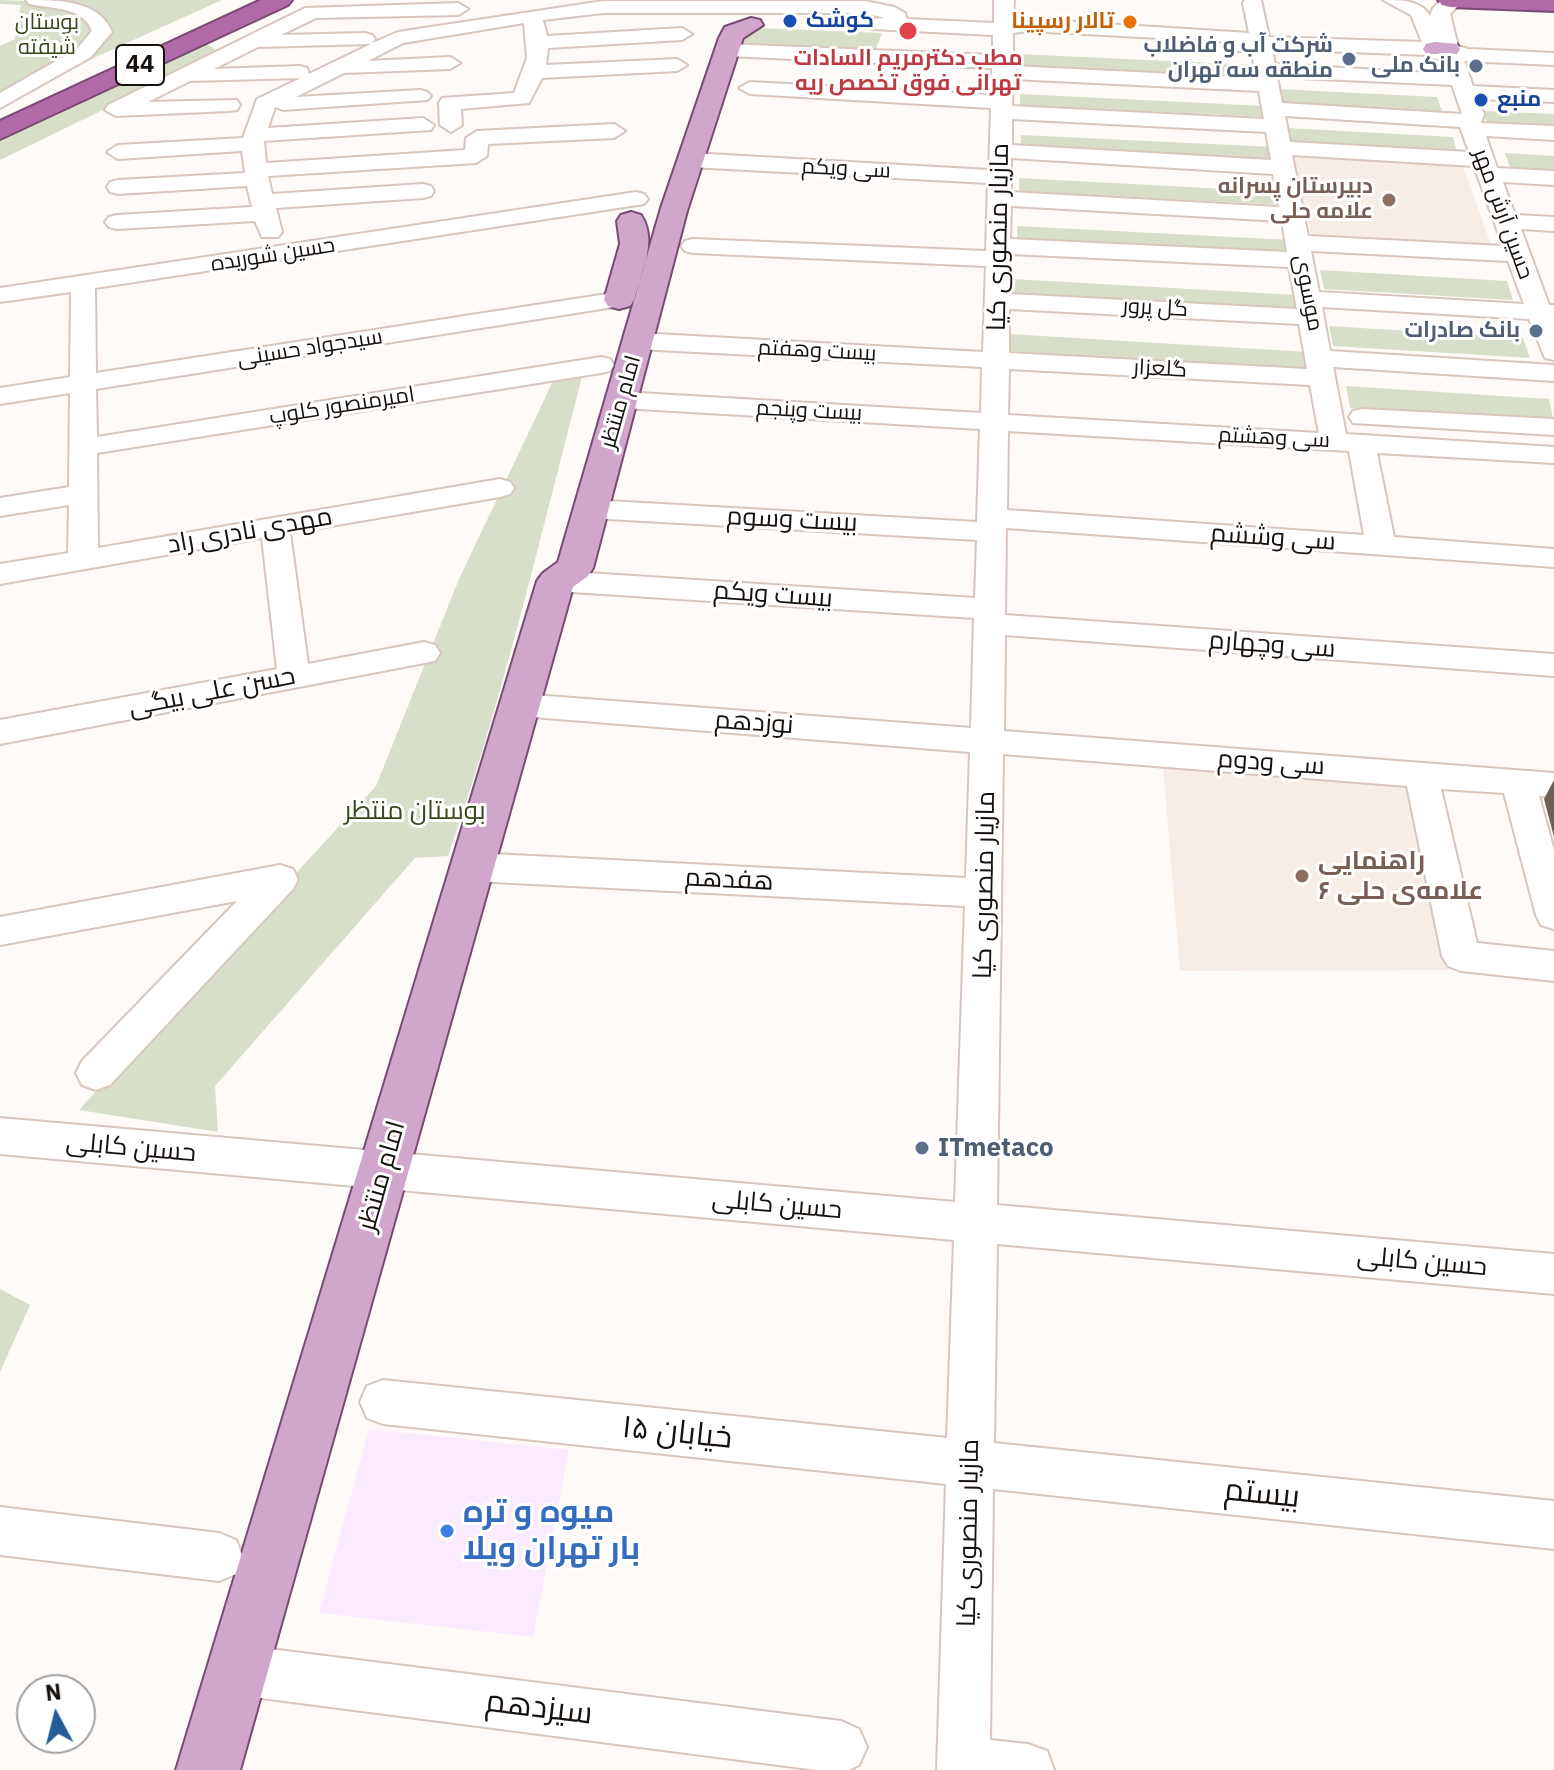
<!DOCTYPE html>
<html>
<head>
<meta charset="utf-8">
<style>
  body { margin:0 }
  #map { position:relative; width:1554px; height:1770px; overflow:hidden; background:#fefaf8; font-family:"IBM Plex Sans",sans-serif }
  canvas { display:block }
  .north { position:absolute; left:16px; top:1674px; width:80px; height:80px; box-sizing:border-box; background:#fff; border:2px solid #a2a09f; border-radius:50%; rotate:353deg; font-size:22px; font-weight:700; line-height:32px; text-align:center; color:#17110e }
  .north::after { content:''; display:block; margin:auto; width:28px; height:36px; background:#245d95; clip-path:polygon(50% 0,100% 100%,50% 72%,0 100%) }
</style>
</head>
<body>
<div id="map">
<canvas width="1554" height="1770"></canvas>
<div class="north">N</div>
</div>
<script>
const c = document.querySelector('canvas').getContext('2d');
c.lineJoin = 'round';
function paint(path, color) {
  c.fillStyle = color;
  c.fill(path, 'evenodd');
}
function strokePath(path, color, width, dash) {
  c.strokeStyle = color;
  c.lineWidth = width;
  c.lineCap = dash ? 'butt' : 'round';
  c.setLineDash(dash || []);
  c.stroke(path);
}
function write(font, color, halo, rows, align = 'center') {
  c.font = font + ' "IBM Plex Sans",Cairo,sans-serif';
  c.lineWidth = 6;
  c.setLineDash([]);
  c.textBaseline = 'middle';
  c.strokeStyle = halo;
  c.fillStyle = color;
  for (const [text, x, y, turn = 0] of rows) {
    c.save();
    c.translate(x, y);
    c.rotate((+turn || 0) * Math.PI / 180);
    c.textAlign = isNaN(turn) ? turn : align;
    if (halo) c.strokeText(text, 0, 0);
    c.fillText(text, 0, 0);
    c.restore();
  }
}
paint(new Path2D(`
  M369,1429L569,1450L533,1637L319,1613Z`), '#faebfe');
paint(new Path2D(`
  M1292,156L1462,164L1492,247L1312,237Z
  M1163,764L1412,782L1452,970L1180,971Z`), '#f6ede7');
paint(new Path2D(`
  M0,0L29,1L79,12L96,28L84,48L0,95V46L15,39L21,5L0,4Z
  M48,0H222L34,85L103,37L68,4Z
  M759,28L882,33L874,54L738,48L743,32Z
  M201,40L220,53L0,160V137Z
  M1018,54L1254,65L1256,76L1018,65Z
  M1278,89L1437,97L1442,111L1280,102Z
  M1020,94L1265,106L1267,117L1020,105Z
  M1482,111L1554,114V127L1487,124Z
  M1287,128L1453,137L1457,152L1290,143Z
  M1021,135L1274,147L1277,160L1021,147Z
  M1505,153L1554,156V170L1510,168Z
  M1019,178L1282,192L1285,205L1019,191Z
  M1017,226L1291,240L1293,255L1017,240Z
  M1320,270L1507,281L1513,300L1324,289Z
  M1012,279L1297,295L1300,311L1012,294Z
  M1329,326L1523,338L1530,358L1333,346Z
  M1009,334L1307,352L1310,369L1008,351Z
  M582,377C540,537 503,700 448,856L415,858L215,1086L218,1132L79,1110L376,786L459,579L554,379Z
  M1346,386L1549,399L1554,422L1350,408Z
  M0,1289L30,1305L0,1372Z`), '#d7dfcb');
const minor = new Path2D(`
  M26,0C59,0 99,0 112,32L91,57L0,108V93L77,49L92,31C83,6 51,9 29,4Z
  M994,0H1014L1013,21L1028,19L1249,33L1243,3L1245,0H1261L1269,37L1422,42L1411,15L1383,0C1401,0 1421,0 1430,16L1433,8L1442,0H1464L1450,14L1458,46L1468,49L1554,53V65L1464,61L1473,86L1554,90V102L1478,99L1484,114L1481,123L1554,126V140L1486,136L1497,168L1554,171V185L1503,182L1515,215L1554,217V231L1521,229L1549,305H1554V360L1545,358L1529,319L1322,307L1330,351L1554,365V381L1333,367L1346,434L1554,447V463L1377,453L1394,537L1554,549V567L1006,528L1005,615L1554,654V676L1005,635L1004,731L1554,773V797L1539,796L1554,850V929L1541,925L1536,915L1504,793L1441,789L1477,943L1554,951V981L1461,971L1448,966L1442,956L1407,786L1003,754L997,1205L1554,1254V1294L997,1244L994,1443L1554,1501V1549L993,1489L990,1740L1028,1744L1047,1751L1054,1770H937L946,1484L383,1424L367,1418L360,1402L367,1386L383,1380L947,1438L954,1240L0,1154V1118L955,1202L965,906L473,881L460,877L455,867L460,857L473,853L966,878L970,752L520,716L508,713L504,705L508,697L520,694L971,728L974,618L556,591L545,588L541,581L545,574L556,571L975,598L977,540L591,518L581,515L577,509L581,503L591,500L977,522L980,429L622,408L612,406L609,400L612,394L622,392L981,413L982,367L638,349L629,346L625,341L629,336L638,333L983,352L986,266L693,253L685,251L681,246L685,241L693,239L986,251L988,183L691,167L680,160L691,153L989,170L991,108L750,94L739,88L750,82L991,95L992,68L727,56L717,50L727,44L993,55V35L873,29L866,27L863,23L866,19L885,18L865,13H603L543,20L547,36L682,28L692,34L682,40L548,48L546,65L677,59L687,65L677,71L542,78L529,103L461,109L462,125L451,132L440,125L439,103L442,98L514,93L527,58L524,23L403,43L368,61L450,57L460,63L450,69L344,73L296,97L420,90L427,92L431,96L427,100L283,110L275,107L268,128L423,118L434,125L431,130L264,141L266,163L465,150L466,138L477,131L614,124L625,131L614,138L488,144L487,156L476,163L268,176L272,194L423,184L431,186L434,191L431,196L423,198L276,208L282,232L278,237H262L255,221L117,229L109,227L105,222L109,217L117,215L252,207L247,186L118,194L110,192L107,187L110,182L118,180L245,173L242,151L118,159L107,152L118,145L243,138L257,99L301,78L190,81L148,102L237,100L240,105L237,110L229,111L116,116L105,110L108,105L305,8L458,3L468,9L458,15L316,18L281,35L365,33L372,35L375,39L372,43L398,32L603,1H865L894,7L905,13L907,19L994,23ZM1028,31L1235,42L1229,47L1232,51H1252L1256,78L1013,66V33ZM371,44L309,74L307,68L300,66L214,69L258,47ZM1272,49L1427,55L1436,59L1442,58L1448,74L1275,64ZM1277,77L1452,85L1462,114L1282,103ZM1013,79L1259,91L1264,119L1012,106ZM1285,116L1460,127L1469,152L1290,142ZM1012,119L1266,132L1271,160L1012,145ZM1292,155L1474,166L1503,246L1308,236ZM1011,158L1273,174L1279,207L1011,192ZM1011,206L1282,221L1287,252L1010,239ZM1311,251L1508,261L1524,304L1319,292ZM1010,254L1289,267L1297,309L1010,294ZM1009,309L1299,324L1307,369L1009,353ZM1009,369L1310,385L1319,433L1008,415ZM1008,431L1349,451L1364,535L1007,510Z
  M636,192L644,194L648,199L644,204L95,288L96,373L620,292L629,294L632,299L629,304L620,306L96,389L97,437L601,357L610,359L614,365L610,371L601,373L97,453L98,548L500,479L510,482L514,488L510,494L500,497L290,533L308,664L424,642L435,645L440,653L435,661L0,744V720L277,669L262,538L0,584V564L68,553L69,505L0,516V498L69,487L70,393L0,404V388L70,377L71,292L0,302V288Z
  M1363,409L1554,419V435L1353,423L1349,417L1353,411Z
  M280,865L293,869L298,879L293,889L110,1085L96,1090L82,1085L76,1073L82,1061L237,901L0,945V917Z
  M0,1507L219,1533L236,1540L243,1557L236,1574L219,1581L0,1555Z
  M238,1645L841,1721L859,1729L867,1747L859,1765L849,1770H817L238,1695L220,1688L213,1670L220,1652Z`);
const major = new Path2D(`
  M751,18L760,20L763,25L743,38L687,211L593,568L588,576L573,587L240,1770H176L537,581L543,573L558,562L661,208L719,38L725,27Z
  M1435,42L1457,44L1460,49L1457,54H1426L1423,49L1426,44Z
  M631,212L641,215C658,240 641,274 634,300L630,306L619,309L608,306L604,300L620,244L617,221L621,215Z`);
const highway = new Path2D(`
  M261,0H292L288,5L0,139V121Z
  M1438,0H1554V11L1450,7L1442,5Z`);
strokePath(minor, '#d8c6bd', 4);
strokePath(major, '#7a4b72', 4);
strokePath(highway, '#7a4b72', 4);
paint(minor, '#fff');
paint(major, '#d0a6cb');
paint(highway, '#b06aa8');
paint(new Path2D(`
  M1554,780V837L1544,799Z`), '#6c6056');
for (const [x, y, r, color] of [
  [790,21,8,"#1a4fb4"],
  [1130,22,8,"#e8710a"],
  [908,31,10,"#e0444e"],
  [1349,59,8,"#5c6f8a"],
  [1476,66,8,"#5c6f8a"],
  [1481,100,8,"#1a4fb4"],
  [1389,200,8,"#8d6e63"],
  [1536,331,8,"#5c6f8a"],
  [1302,876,8,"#8d6e63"],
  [922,1148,8,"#5c6f8a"],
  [447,1531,8,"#3f7fe0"]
]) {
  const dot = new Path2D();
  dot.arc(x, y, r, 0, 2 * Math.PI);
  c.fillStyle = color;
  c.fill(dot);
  strokePath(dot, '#fff', 3);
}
write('bold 22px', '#164399', '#fff', [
  ["کوشک",806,21],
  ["منبع",1497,100]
], 'left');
write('bold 22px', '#c56008', '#fff', [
  ["تالار رسپینا",1114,22]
], 'right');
write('22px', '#38481c', '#fff', [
  ["بوستان",47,23],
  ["شیفته",47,48]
]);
write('bold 22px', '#4e5e75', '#fff', [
  ["شرکت آب و فاضلاب",1333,46],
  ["منطقه سه تهران",1333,71],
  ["بانک ملی",1460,66],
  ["بانک صادرات",1520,331]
], 'right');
write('bold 22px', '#be3a42', '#fff', [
  ["مطب دكترمريم السادات",908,59],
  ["تهرانی فوق تخصص ریه",908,84]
]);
write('22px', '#17110e', '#fff', [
  ["سی ویکم",846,169,3],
  ["حسین آرش مهر",1503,214,70],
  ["حسین شوریده",273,255,-9],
  ["موسوی",1308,293,79],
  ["گل پرور",1155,308,3],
  ["سیدجواد حسینی",310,348,-9],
  ["بیست وهفتم",817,351,3],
  ["گلعزار",1160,369,3],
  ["امام منتظر",621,402,-74],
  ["امیرمنصور کلوپ",342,406,-9],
  ["بیست وپنجم",809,411,3],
  ["سی وهشتم",1274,438,3]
]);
write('bold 22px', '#785e54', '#fff', [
  ["دبیرستان پسرانه",1373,187],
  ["علامه حلی",1373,212]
], 'right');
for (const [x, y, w] of [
  [140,65,48]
]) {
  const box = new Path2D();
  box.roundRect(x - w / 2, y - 20, w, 40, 6);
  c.fillStyle = '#fff';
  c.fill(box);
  strokePath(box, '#17110e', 2);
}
write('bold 24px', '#17110e', null, [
  ["44",140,65]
]);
write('26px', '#17110e', '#fff', [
  ["مازیار منصوری کیا",999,237,-89],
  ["بیست وسوم",792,520,3],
  ["مهدی نادری راد",250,531,-10],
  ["سی وششم",1273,538,4],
  ["بیست ویکم",773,595,4],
  ["سی وچهارم",1272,645,4],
  ["حسن علی بیگی",212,692,-11],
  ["نوزدهم",754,723,4],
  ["سی ودوم",1271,763,4],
  ["هفدهم",729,880,3],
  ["مازیار منصوری کیا",985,885,-89],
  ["حسین کابلی",131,1148,5],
  ["امام منتظر",382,1176,-74],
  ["حسین کابلی",777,1205,5],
  ["حسین کابلی",1422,1262,5],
  ["مازیار منصوری کیا",969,1533,-89]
]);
write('26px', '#38481c', '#fff', [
  ["بوستان منتظر",415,811]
]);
write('bold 26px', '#785e54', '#fff', [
  ["راهنمایی",1318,861],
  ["علامه‌ی حلی ۶",1318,891]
], 'left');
write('bold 26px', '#4e5e75', '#fff', [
  ["ITmetaco",938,1148]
], 'left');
write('32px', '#17110e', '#fff', [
  ["خیابان ۱۵",677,1433,6],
  ["بیستم",1262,1494,6],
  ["سیزدهم",539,1708,7]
]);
write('bold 32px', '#366cbe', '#fff', [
  ["میوه و تره",463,1513],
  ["بار تهران ویلا",463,1550]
], 'left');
</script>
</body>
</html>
